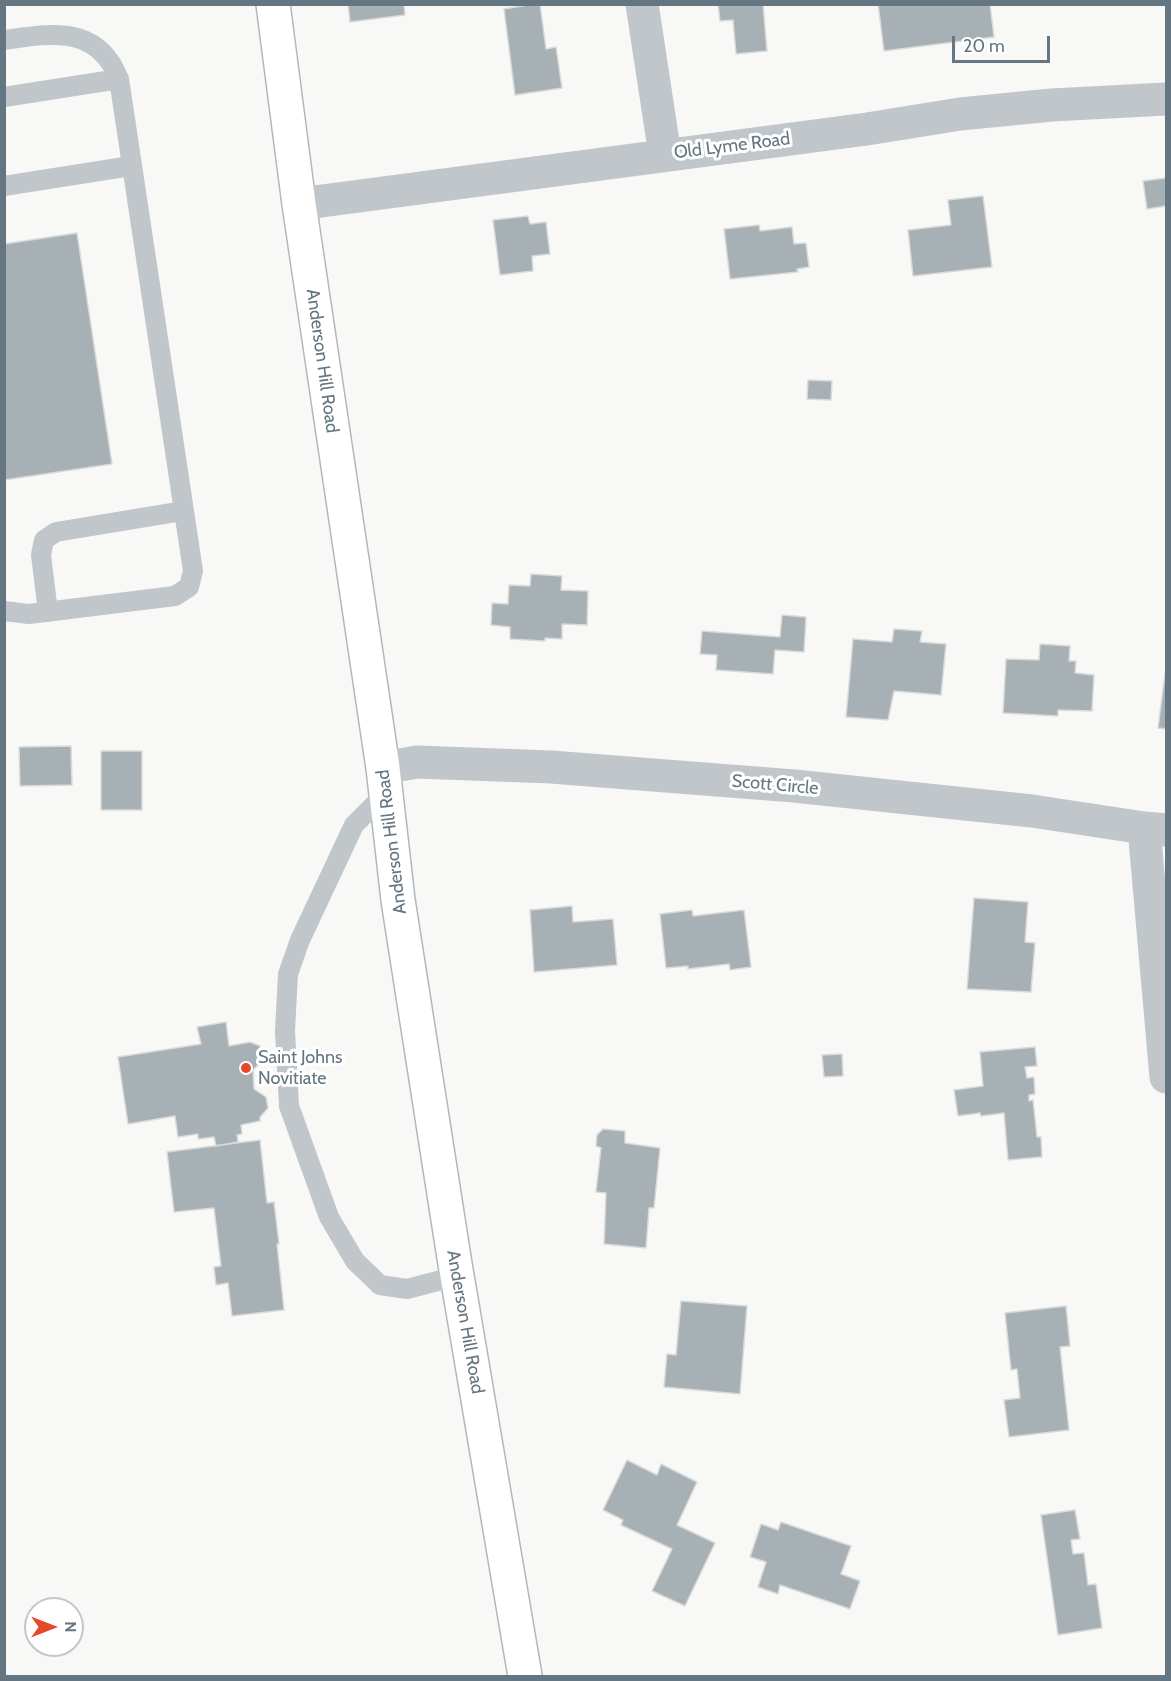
<!DOCTYPE html>
<html>
<head>
<meta charset="utf-8">
<style>
  body { margin:0 }
  #map { position:relative; width:1171px; height:1681px; overflow:hidden; background:#f8f8f6; font-family:Cabin,sans-serif }
  canvas { display:block }
  .frame { position:absolute; inset:0; border:6px solid #637681; pointer-events:none }
  .north { position:absolute; left:24px; top:1597px; width:60px; height:60px; box-sizing:border-box; background:#fff; border:2px solid #c1c8cd; border-radius:50%; rotate:90deg; font-size:16px; font-weight:700; line-height:24px; text-align:center; color:#637681 }
  .north::after { content:''; display:block; margin:auto; width:21px; height:27px; background:#e54929; clip-path:polygon(50% 0,100% 100%,50% 72%,0 100%) }
  .scale { position:absolute; left:952px; top:36px; width:98px; height:27px; box-sizing:border-box; border:3px solid #637681; border-top:0; padding-left:8px; font-size:18px; line-height:21px; white-space:nowrap; color:#637681; -webkit-text-stroke:4px #fff; paint-order:stroke }
</style>
</head>
<body>
<div id="map">
<canvas width="1171" height="1681"></canvas>
<div class="frame"></div>
<div class="north">N</div>
<div class="scale">20 m</div>
</div>
<script>
const c = document.querySelector('canvas').getContext('2d');
c.lineJoin = 'round';
function paint(path, color) {
  c.fillStyle = color;
  c.fill(path, 'evenodd');
}
function strokePath(path, color, width, dash) {
  c.strokeStyle = color;
  c.lineWidth = width;
  c.lineCap = dash ? 'butt' : 'round';
  c.setLineDash(dash || []);
  c.stroke(path);
}
function write(font, color, halo, rows, align = 'center') {
  c.font = font + ' Cabin,sans-serif';
  c.lineWidth = 6;
  c.setLineDash([]);
  c.textBaseline = 'middle';
  c.strokeStyle = halo;
  c.fillStyle = color;
  for (const [text, x, y, turn = 0] of rows) {
    c.save();
    c.translate(x, y);
    c.rotate((+turn || 0) * Math.PI / 180);
    c.textAlign = isNaN(turn) ? turn : align;
    if (halo) c.strokeText(text, 0, 0);
    c.fillText(text, 0, 0);
    c.restore();
  }
}
const building = new Path2D(`
  M348,4H404L405,15L350,22Z
  M534,4H540L546,49L556,47L562,88L515,95L504,9Z
  M718,4H763L767,51L736,54L733,20L720,21Z
  M878,4H990L994,37L884,51Z
  M1166,178V206L1147,209L1143,181Z
  M983,196L992,267L913,276L908,230L951,225L948,200Z
  M528,216L530,224L546,222L550,254L532,256L533,271L500,275L493,220Z
  M759,225L760,231L792,227L794,244L806,243L809,267L797,269L798,272L730,279L724,229Z
  M77,233L112,464L4,480V244Z
  M808,380L832,381L831,400L807,399Z
  M531,574L562,576L561,590L588,591L587,625L562,624V639L545,638V641L510,639V627L491,625L492,603L508,604L509,585L530,586Z
  M782,615L806,617L804,652L775,650L773,674L716,670L717,655L700,654L702,631L780,637Z
  M894,629L922,631L920,642L946,644L941,695L894,691L888,720L846,717L853,639L892,642Z
  M1040,644L1070,646L1069,661H1076L1075,673L1094,675L1092,711L1058,710V716L1003,713L1006,659L1039,660Z
  M1166,666V729L1158,728Z
  M71,746L72,785L20,786L19,747Z
  M101,751H142V810H101Z
  M974,898L1028,902L1025,942L1035,943L1031,992L967,989Z
  M572,906L573,922L613,919L617,965L534,972L530,910Z
  M692,910L693,916L744,910L751,967L730,970L729,964L688,969V966L666,968L660,914Z
  M226,1022L229,1046L250,1042L260,1046L261,1062L253,1070L254,1089L266,1097L268,1108L260,1117V1121L241,1125L242,1134L237,1135L238,1142L216,1146L214,1137L198,1139V1134L178,1137L175,1116L128,1124L118,1057L201,1044L197,1027Z
  M1035,1047L1037,1066L1025,1067L1027,1078L1034,1077L1035,1094L1029,1095V1101L1033,1100L1037,1137H1041L1042,1157L1008,1160L1004,1113L981,1116L980,1113L958,1116L954,1090L983,1086L980,1052Z
  M842,1054L843,1076L824,1077L822,1055Z
  M603,1129L625,1131V1143L660,1148L654,1208H649L646,1248L604,1244L606,1193L596,1192L601,1148L596,1146L597,1135Z
  M260,1140L267,1203L274,1202L279,1244H277L284,1310L232,1316L228,1283L216,1285L214,1267L221,1266L214,1208L174,1212L167,1152Z
  M681,1301L747,1306L740,1394L664,1387L667,1354L676,1355Z
  M1066,1306L1070,1346L1060,1347L1069,1430L1009,1437L1004,1400L1020,1398L1017,1369L1011,1370L1005,1313Z
  M627,1460L657,1475L661,1464L697,1482L677,1525L715,1543L685,1606L652,1591L672,1549L621,1525L623,1520L603,1510Z
  M1075,1510L1080,1539L1071,1540L1073,1554L1084,1553L1088,1585L1096,1584L1102,1628L1058,1635L1041,1515Z
  M781,1522L851,1546L841,1574L860,1581L850,1609L780,1585L778,1594L758,1587L766,1562L750,1557L761,1524L778,1530Z`);
paint(building, '#a6b0b5');
strokePath(building, '#dadad8', 1.5);
const secondary = new Path2D(`
  M273,4L299,204L383,768L398,900L455,1264L525,1676`);
strokePath(secondary, '#b1b8bd', 36);
strokePath(new Path2D(`
  M4,40C42,35 85,25 110,62C114,67 116,74 119,79L193,571L189,587L175,596L29,614L4,611
  M4,97L119,79
  M4,186L131,166
  M48,612L41,555L44,540L56,532L183,511
  M386,793L354,825L300,940L288,974L285,1031L289,1106L329,1217L355,1261L380,1285L407,1289L457,1276`), '#c1c6ca', 20);
strokePath(new Path2D(`
  M642,4L665,155
  M299,204L867,129L960,114L1052,105L1166,99
  M383,768L417,762L551,767L794,786L1032,811L1144,828L1166,830
  M1144,828L1166,1077`), '#c1c6ca', 33);
strokePath(secondary, '#fff', 33);
for (const [x, y, r, color] of [
  [246,1068,6,"#e54929"]
]) {
  const dot = new Path2D();
  dot.arc(x, y, r, 0, 2 * Math.PI);
  c.fillStyle = color;
  c.fill(dot);
  strokePath(dot, '#fff', 2);
}
write('18px', '#637681', '#fff', [
  ["Old Lyme Road",732,146,-7],
  ["Anderson Hill Road",322,361,82],
  ["Scott Circle",775,785,5],
  ["Anderson Hill Road",392,842,-97],
  ["Anderson Hill Road",465,1322,80]
]);
write('18px', '#637681', '#fff', [
  ["Saint Johns",258,1058],
  ["Novitiate",258,1079]
], 'left');
</script>
</body>
</html>
